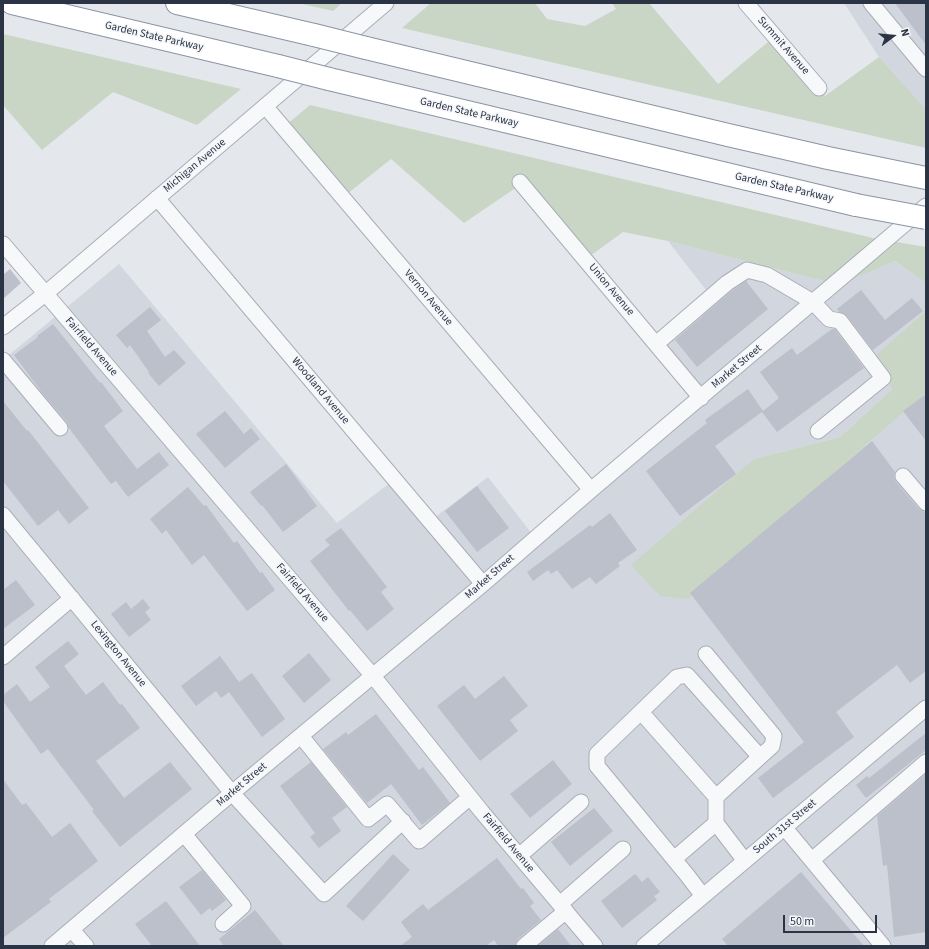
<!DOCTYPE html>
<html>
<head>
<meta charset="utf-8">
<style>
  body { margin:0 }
  #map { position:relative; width:929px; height:949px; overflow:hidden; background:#e4e7ec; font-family:"Source Sans 3",sans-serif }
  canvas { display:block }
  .frame { position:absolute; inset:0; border:4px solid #2b3445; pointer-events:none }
  .north { position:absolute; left:873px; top:16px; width:40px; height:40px; -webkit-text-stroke:3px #f4f6f9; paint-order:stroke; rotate:74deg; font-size:11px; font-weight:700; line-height:16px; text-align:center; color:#2b3445 }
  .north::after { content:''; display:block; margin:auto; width:14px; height:18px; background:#2b3445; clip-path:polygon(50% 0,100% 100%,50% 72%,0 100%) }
  .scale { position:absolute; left:783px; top:915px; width:94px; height:18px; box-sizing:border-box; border:2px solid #2b3445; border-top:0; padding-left:5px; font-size:12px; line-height:14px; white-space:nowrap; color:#2b3445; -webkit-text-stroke:3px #f4f6f9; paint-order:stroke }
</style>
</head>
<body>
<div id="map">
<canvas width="929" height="949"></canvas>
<div class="frame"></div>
<div class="north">N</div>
<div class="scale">50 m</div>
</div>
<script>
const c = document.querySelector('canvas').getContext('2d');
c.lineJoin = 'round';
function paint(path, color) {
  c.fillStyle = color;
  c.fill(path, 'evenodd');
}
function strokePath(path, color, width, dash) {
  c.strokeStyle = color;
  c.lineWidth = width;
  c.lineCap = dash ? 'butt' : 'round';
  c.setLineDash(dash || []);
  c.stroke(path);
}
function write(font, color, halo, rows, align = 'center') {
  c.font = font + ' "Source Sans 3",sans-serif';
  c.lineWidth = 3;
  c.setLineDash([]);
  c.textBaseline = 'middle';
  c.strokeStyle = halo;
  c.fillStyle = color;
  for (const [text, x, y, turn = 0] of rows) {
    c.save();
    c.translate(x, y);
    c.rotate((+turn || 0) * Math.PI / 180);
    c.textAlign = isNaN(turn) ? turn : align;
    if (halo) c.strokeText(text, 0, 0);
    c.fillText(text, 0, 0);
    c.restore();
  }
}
paint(new Path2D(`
  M844,3H926V109L879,57Z
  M668,241L839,285L895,261L926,283V311L875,357L892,389L840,437L754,459L689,599L926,393V946H3V360L119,264L337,523L394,480L430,521L488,477L536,539L702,399L651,340L706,290Z`), '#d2d6de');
paint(new Path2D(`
  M298,3H342L333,11Z
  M431,3H535L547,19L585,26L616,9L612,3H649L718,84L774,37L825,96L879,57L926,109V148L402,28Z
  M3,34L241,89L197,125L113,92L42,150L3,105Z
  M310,105L873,238L926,247V283L895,261L839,285L668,241L623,232L586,259L517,187L464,223L391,159L342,198L280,130Z
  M926,311V393L689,599L660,596L631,565L754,459L840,437L892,389L874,357Z`), '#c9d6c5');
paint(new Path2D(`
  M895,3H926V45Z
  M10,269L21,283L3,299V275Z
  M746,281L768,309L697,367L675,340L730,292Z
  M861,290L885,320L912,298L923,311L873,350L847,316L839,312L837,309Z
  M150,307L161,320L147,331L165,357L174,350L186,363L159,386L148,373L149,372L130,345L127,348L116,335Z
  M53,324L100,383L101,382L123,411L104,426L137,469L159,452L169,465L128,497L116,481L111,484L69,428L67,422L43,394L14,355L38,337L37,336Z
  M832,329H835L864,368L777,432L762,412L715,446L736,474L680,516L646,471L707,423L705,420L748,389L763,411L779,398L760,372L792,348L797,355Z
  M926,394V441L903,411Z
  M3,401L27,431L28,430L89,508L69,524L58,510L38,526L3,481Z
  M225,411L244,434L251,428L260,439L225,468L196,434Z
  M872,441L895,472L894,477L896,482L919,509L926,513V671L910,683L897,665L836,712L854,737L773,798L758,778L804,742L690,593Z
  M286,464L317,506L283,532L262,505L261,506L250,492Z
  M477,486L509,528L477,552L445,511Z
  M188,487L204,506L206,505L234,543L237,541L260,573L262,572L275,590L247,611L204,555L192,565L166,530L162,534L150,519Z
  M610,513L637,550L618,563L620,566L596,584L590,577L572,589L557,570L551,574L548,570L533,581L527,572L590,525L592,527Z
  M341,528L387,587L381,592L394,609L367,631L350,610L349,611L310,561L330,545L325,540Z
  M16,580L35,605L3,629V590Z
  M143,599L150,608L145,612L151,620L129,637L111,614L126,602L131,609Z
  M68,641L79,654L64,666L86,695L103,682L120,705L122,704L140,728L96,761L124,798L170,762L192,789L120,847L92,811L94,810L48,749L41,754L3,701V695L17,684L30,702L50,687L35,667Z
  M309,653L331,680L304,703L282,676Z
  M220,656L239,682L252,673L285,719L262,737L229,692L221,698L216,691L196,706L181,686Z
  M504,676L528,706L510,720L518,731L480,761L437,706L464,685L475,699Z
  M376,714L419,770L423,767L450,803L422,825L391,784L367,803L323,749L346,732L348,735Z
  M926,733V750L866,798L856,785L867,776L869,778Z
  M553,760L572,784L530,818L510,794Z
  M311,762L347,807L332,818L341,831L319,848L310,837L315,833L280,786Z
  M926,774V932L894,937L887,865L883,866L877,816Z
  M3,779L22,805L26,803L52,837L70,823L98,861L49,899L51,902L3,938Z
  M594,808L613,831L570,866L551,842Z
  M393,854L410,870L363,921L346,906Z
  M497,858L521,889L523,888L534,903L530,906L541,920L518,939L515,946H498L494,940L486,946H400L412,937L401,922L423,904L428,910Z
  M202,870L226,900L212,911L210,908L201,915L179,887Z
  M801,872L864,946H728L722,939Z
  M635,874L642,882L648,877L660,892L654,896L657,900L622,928L601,901Z
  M166,901L200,946H152L135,924Z
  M255,910L284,946H224L219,939Z
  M558,929L571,946H538Z`), '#bbc0ca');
const minor = new Path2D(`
  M746,3L819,88
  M871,3L926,69
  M265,106L591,490
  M520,182L701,398
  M157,198L483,584
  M3,244L373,676L482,812L595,946
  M3,327L45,294L386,3
  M656,344L727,283L747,270L767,275L813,302L829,319L840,321L883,378L818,431
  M3,360L60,428
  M903,476L926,503
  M3,515L232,793L324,894L403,821
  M706,654L774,736L772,746L716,797
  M3,657L72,598
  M641,712L716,797V823L745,861
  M301,736L368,819L387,804L419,841L470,797
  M784,827L883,946
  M184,834L243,906L223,924
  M519,856L581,802
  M674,859L716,823
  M812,860L926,762
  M703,896L687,875L597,766V754L677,677L687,675L760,757
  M560,904L623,849
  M72,930L86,946
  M52,946L232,793L483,584L591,490L926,206
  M524,946L566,911
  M644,946L926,708`);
const highway = new Path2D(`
  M12,3L278,66
  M177,3L314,35
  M366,48L728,135L828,158L926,178
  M329,79L856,205`);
strokePath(minor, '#a9aeb7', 17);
strokePath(highway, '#8b94a3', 24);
strokePath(minor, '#f7f8fa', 15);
strokePath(highway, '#fff', 22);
const highwayBridge = new Path2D(`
  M314,35L366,48
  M278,66L329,79
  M856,205L926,218`);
strokePath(highwayBridge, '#8b94a3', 24, []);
strokePath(highwayBridge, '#fff', 22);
write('11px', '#2b3445', '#f4f6f9', [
  ["Garden State Parkway",154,37,13],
  ["Summit Avenue",783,46,49],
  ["Garden State Parkway",469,113,13],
  ["Michigan Avenue",195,166,-40],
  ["Garden State Parkway",784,188,13],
  ["Union Avenue",611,290,50],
  ["Vernon Avenue",428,298,50],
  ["Fairfield Avenue",91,347,49],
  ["Market Street",737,367,-40],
  ["Woodland Avenue",320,391,50],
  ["Market Street",490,577,-41],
  ["Fairfield Avenue",302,593,49],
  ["Lexington Avenue",118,654,51],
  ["Market Street",242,785,-40],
  ["South 31st Street",785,827,-40],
  ["Fairfield Avenue",508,843,50]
]);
</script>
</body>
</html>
